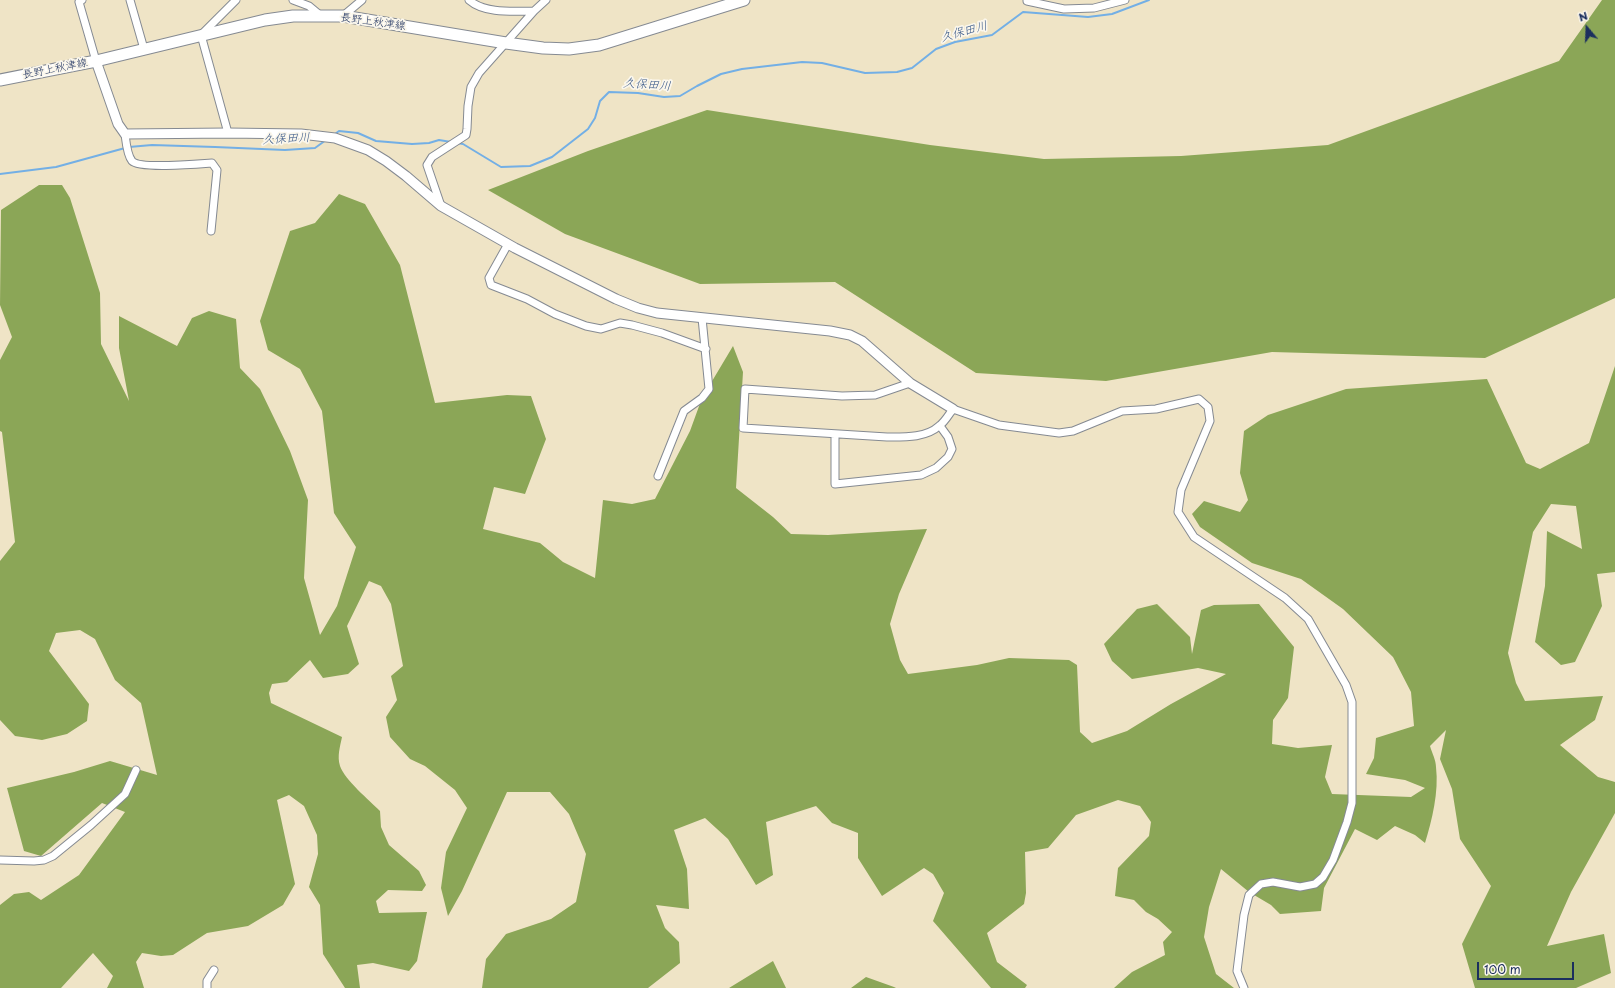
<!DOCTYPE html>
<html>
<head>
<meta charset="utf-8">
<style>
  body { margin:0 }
  #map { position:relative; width:1615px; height:988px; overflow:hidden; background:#efe4c6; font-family:"Playpen Sans",sans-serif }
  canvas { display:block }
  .north { position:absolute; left:1567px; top:8px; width:40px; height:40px; -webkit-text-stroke:3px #fbf7ec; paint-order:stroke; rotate:341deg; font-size:11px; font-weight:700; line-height:16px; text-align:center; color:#1b2f5e }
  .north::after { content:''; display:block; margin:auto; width:14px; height:18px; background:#1b2f5e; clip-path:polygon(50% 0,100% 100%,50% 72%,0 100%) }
  .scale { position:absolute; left:1477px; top:962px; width:97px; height:18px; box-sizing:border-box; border:2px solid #1b2f5e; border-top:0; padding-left:5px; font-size:12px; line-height:14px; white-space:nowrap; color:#1b2f5e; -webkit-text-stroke:3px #fbf7ec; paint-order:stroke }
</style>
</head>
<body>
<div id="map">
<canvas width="1615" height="988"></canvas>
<div class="north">N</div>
<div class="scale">100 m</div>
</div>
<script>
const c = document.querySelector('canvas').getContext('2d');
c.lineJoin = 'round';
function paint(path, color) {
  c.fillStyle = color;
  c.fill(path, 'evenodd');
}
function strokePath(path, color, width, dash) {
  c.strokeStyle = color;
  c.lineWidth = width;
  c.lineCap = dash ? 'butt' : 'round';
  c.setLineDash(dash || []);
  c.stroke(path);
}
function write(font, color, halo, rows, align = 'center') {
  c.font = font + ' "Playpen Sans","Klee One",sans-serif';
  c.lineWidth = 3.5;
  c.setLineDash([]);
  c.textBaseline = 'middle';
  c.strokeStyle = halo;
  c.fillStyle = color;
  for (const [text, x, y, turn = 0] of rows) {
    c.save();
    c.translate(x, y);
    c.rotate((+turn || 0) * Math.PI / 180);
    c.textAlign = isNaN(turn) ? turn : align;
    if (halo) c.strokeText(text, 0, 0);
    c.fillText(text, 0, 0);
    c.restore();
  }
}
paint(new Path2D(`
  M1602,0H1615V298L1485,358L1272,352L1106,381L976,373L835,282L700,284L565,234L488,190L588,151L707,110L930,145L1044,159L1181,156L1328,145L1559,61Z
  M39,185H62L70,198L100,293L101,344L129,401L119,348V316L177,346L192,318L209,311L236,319L240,368L260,389L290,451L308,500L304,578L320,635L337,606L356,547L334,513L322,411L300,369L268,350L260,321L290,231L315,223L339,194L365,204L400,265L435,403L507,395L531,396L546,439L525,494L494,487L483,529L540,543L563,562L595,578L603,500L632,504L655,499L690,431L702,398L733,346L743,372L736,488L773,517L791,534L828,535L927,529L899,594L890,624L900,660L908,674L977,665L1009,658L1069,660L1077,665L1080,732L1092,743L1127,731L1171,704L1226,674L1198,668L1132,679L1112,661L1104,644L1137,609L1157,604L1190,637L1192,654L1201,610L1214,605L1259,604L1294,647L1288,698L1273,720L1272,744L1298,748L1332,745L1325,777L1332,794L1411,797L1425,788L1405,780L1366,774L1374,758L1376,738L1414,726L1411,692L1393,657L1343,609L1301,579L1252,563L1200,527L1192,514L1204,501L1240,512L1248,500L1240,473L1244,431L1268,415L1346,389L1487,379L1526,463L1540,469L1589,443L1615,366V572L1597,574L1602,606L1575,662L1561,665L1535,642L1545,586L1547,531L1582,549L1576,506L1551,504L1533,532L1508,653L1516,683L1525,701L1603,696L1595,720L1560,745L1598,777L1615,782V813L1571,892L1547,946L1604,934L1611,973L1576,988H1475L1462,944L1491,886L1460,839L1452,789L1440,759L1446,730L1430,746C1432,753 1436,760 1436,767C1439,792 1432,820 1425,843L1415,835L1395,826L1377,840L1355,829L1324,888L1321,911L1280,914L1271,905L1249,892L1221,869L1209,907L1204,937L1216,974L1234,988H1114L1132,972L1165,955L1163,942L1172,932L1158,919L1146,912L1134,900L1115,896L1118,868L1149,836L1151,822L1140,806L1118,800L1076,815L1048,848L1025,852L1026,893L1024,904L987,933L997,962L1027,985L1025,988H991L933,921L944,893L933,874L924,868L882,896L858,858V833L832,823L816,806L766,822L773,875L756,885L728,839L705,818L674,830L687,869L689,909L656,905L665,928L679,942L680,963L648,988H482L486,959L506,934L551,919L576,902L586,854L569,814L550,792H507L462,891L448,916L441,888L446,852L467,808L455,790L425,766L410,759L390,737L386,717L397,700L391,676L403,666L391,604L381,586L369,581L347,626L359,664L348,674L323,678L310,660L287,682L272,684L269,693L271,703L342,737C340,747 337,756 340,766C345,780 369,800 380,811L381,827L389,845L419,871L426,885L422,891L388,890L376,901L379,913L427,912L417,961L409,971L373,963L357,965L360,988H345L323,954L320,905L309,887L318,854L317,835L304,806L289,795L277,800L295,884L283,905L248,926L207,933L173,955L161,956L142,953L136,962L144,988H107L113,976L93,953L61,988H0V905L14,894L29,892L41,900L79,875L125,812L102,803L41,856L24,851L7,788L74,772L110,761L157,775L141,703L115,680L95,639L80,630L56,633L49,651L89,704L87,721L67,734L42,740L15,736L0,720V561L15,542L2,432L0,431V360L12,337L0,305L1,210Z
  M773,961L786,988H729Z
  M866,977L894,987L896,988H851Z`), '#8ba657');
strokePath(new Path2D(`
  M335,134L339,131L358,133L376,141L412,144L429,143L439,140L451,142
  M457,143L463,144L501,167L530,166L552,157L588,129L595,118L600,101L609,92L638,93L664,97L680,96L697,86L721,74L742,69L802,62L822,63L865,73L897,72L912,68L936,49L955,42L992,35L1023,12L1088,17L1112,14L1149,0
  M129,147L152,145L215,147L285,150L315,148L326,140
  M0,174L56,167L125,148`), '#73afe5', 2);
const minor = new Path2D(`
  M82,0L79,2L96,61
  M130,0L144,49
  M293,0L309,6L321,16
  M469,0C485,14 514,11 534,11L546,0
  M1027,0V1L1064,9L1094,8L1125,0
  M343,16L362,0
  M228,133L201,35L236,0
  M125,134C126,142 127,155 132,161C139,169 198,164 212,163L217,170L211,231
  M441,206L427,165L432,157L466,135L467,129L468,106L471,87L479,73L534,11
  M508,244L489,278L491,285L527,299L555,314L586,326L601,329L620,323L632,325L662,333L706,349
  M910,383L875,395L842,396L745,389L743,428L887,437C904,437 926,438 939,426C945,422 949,414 953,409L999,425L1059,433L1073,431L1122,411L1156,409L1199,399L1208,407L1210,421L1181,490L1178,512L1194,537L1285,598L1308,619L1346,685L1352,702V803L1347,822L1333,860L1323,877L1315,884L1300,887L1273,882L1261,884L1249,895L1244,915L1237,971L1244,988
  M835,434V484L921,475L936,468L948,457L952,449L948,437L940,426
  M658,476L684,411L702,398L709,389L702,318
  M0,860L34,861L44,860L53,856L91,825L125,794L136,770
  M207,988V981L214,970`);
const tertiary = new Path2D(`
  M96,61L118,124L125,134L228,133L301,134L335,138L368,150L386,161L406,176L441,206L515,248L616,299L638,308L657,313L830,331L850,335L862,341L910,383L953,409`);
const secondary = new Path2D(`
  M0,80L96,61L265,20L293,16H343L506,43L543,48L569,49L599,45L744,0`);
strokePath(minor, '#858a92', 9);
strokePath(tertiary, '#858a92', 11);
strokePath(secondary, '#858a92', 13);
strokePath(minor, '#fff', 7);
strokePath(tertiary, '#fff', 9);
strokePath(secondary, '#fff', 11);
write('11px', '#1b2f5e', '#fbf7ec', [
  ["長野上秋津線",373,22,8],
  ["長野上秋津線",55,69,-11]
]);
write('italic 12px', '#355586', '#fbf7ec', [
  ["久保田川",964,32,-15],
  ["久保田川",647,85,4],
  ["久保田川",286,139,-3]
]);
</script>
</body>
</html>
